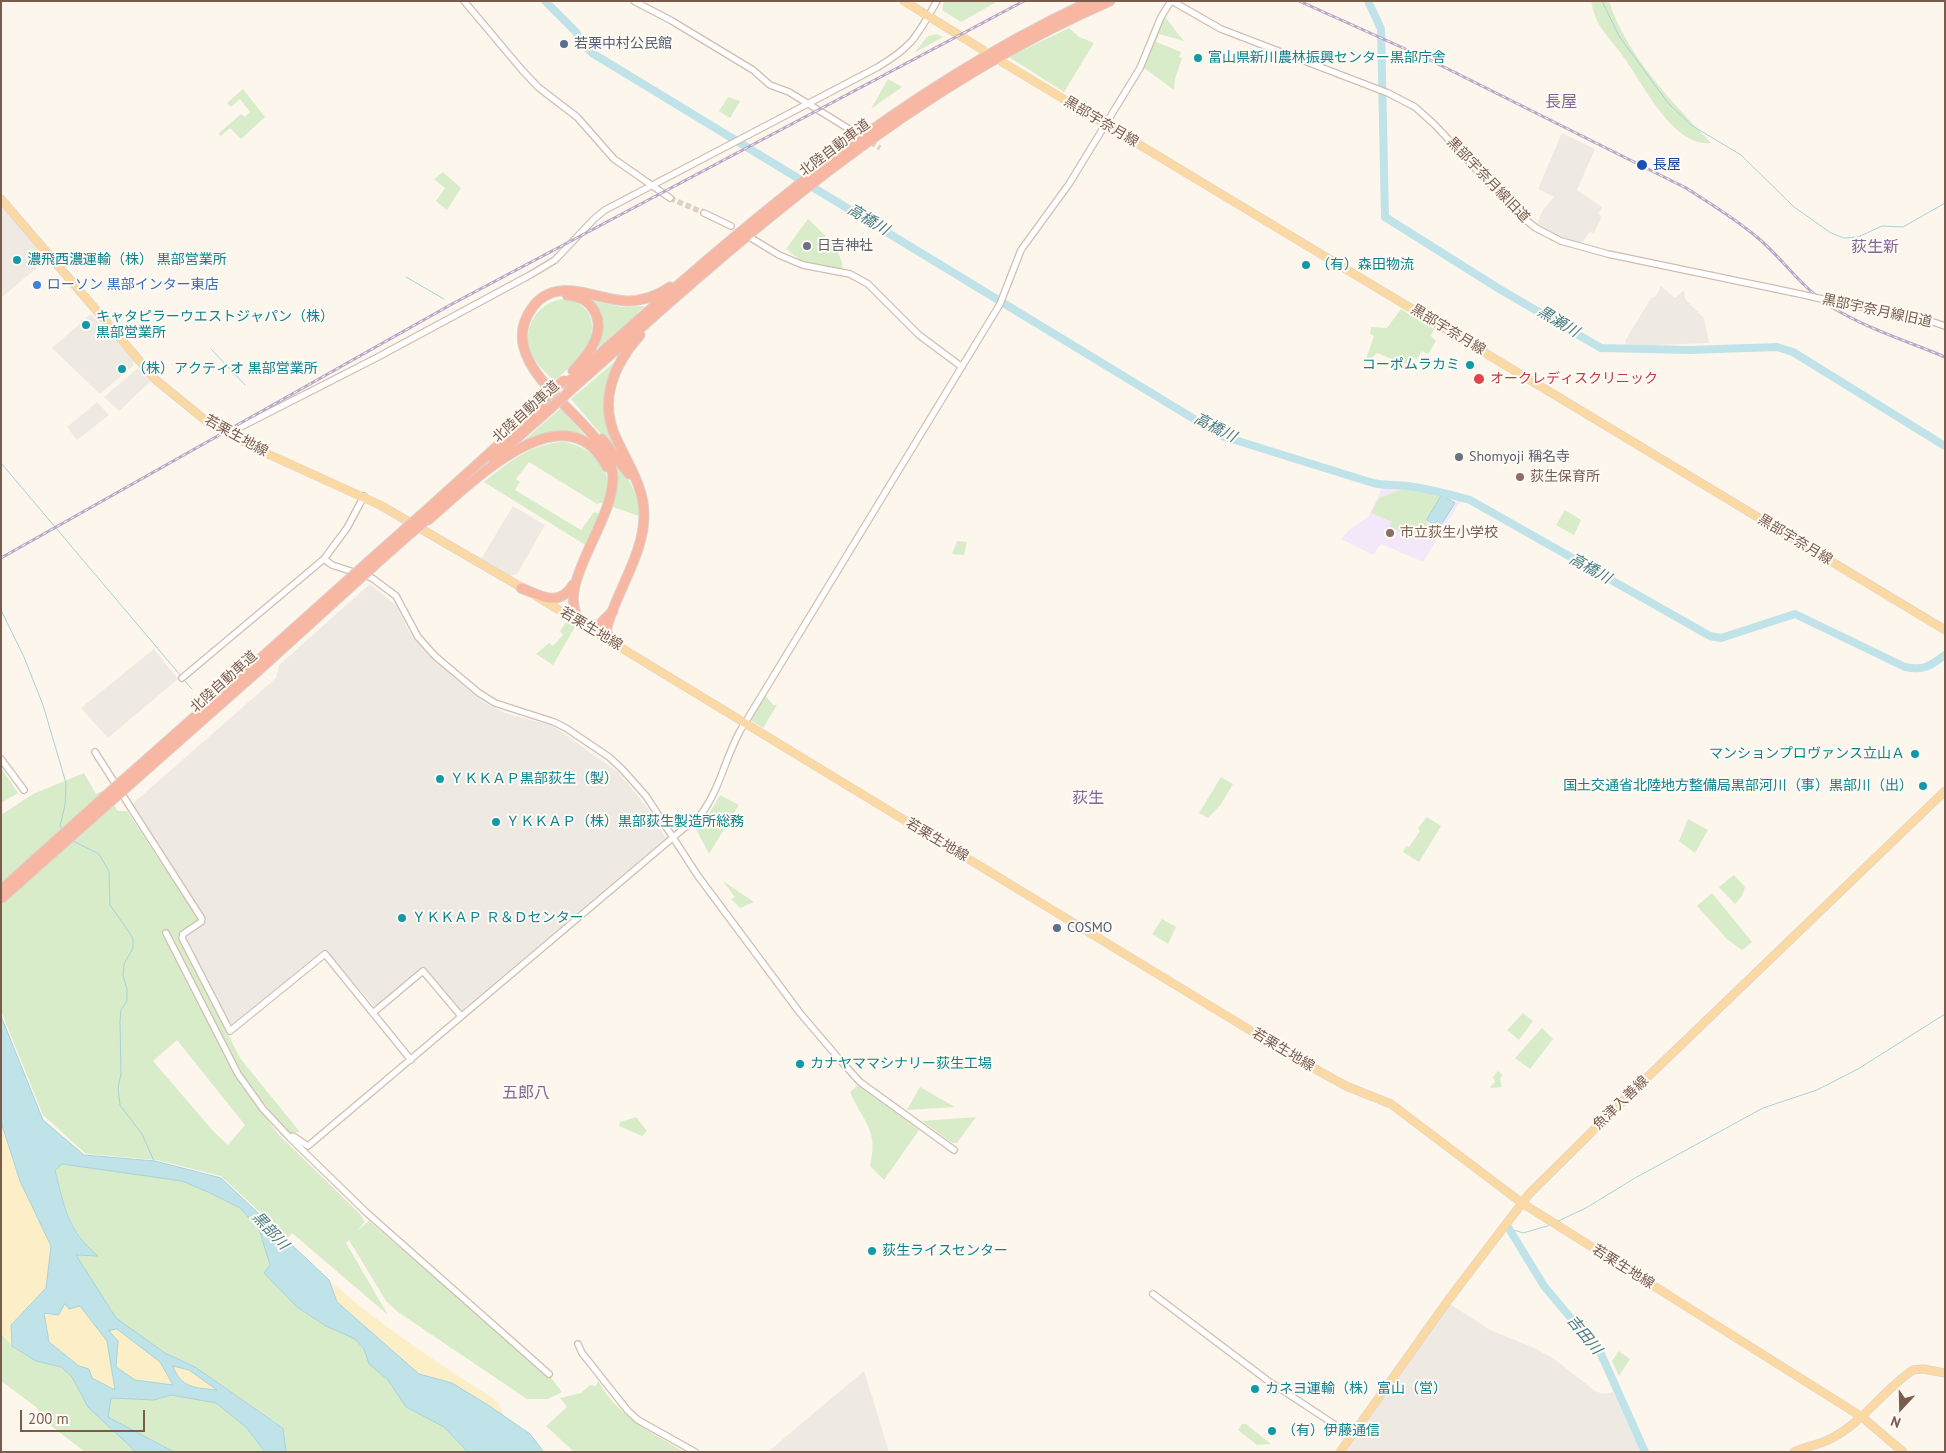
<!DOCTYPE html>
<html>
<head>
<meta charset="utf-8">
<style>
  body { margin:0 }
  #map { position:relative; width:1946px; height:1453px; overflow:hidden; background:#fdf6ec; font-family:"PT Sans",sans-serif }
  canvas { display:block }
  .frame { position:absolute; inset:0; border:2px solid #7a5c4d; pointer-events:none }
  .north { position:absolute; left:1876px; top:1383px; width:50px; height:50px; -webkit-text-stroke:4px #fffaf3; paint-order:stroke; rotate:201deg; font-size:14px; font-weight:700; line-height:20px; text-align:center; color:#7a5c4d }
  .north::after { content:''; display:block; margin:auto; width:18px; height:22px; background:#7a5c4d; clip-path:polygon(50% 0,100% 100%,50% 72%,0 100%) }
  .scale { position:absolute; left:20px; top:1410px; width:125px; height:22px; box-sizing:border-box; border:2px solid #7a5c4d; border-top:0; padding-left:6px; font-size:15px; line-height:18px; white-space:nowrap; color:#7a5c4d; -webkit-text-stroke:4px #fffaf3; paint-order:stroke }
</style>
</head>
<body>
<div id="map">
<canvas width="1946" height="1453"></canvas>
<div class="frame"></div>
<div class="north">N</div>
<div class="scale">200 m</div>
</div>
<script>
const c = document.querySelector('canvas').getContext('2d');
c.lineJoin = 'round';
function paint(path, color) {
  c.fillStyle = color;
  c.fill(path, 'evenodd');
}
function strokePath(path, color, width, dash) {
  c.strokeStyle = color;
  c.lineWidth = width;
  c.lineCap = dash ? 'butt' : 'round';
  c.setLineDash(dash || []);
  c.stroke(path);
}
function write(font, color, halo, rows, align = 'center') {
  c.font = font + ' "PT Sans","Noto Sans JP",sans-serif';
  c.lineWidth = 4;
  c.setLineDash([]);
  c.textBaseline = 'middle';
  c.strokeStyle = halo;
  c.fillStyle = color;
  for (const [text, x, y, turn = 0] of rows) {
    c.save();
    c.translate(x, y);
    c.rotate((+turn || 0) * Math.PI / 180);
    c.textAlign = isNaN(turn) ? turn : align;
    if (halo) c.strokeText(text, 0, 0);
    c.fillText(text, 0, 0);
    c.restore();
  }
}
paint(new Path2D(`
  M1562,133L1595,149L1577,190L1602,207L1599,213L1601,218L1594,233L1590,232L1580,245L1552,234L1536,225L1543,210L1554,197L1538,189Z
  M1,204L47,257L46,260L1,298Z
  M1661,286L1675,298L1684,290L1685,299L1704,318L1709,343L1626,346L1625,341L1651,298L1656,296Z
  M91,314L133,360L134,365L100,394L52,348Z
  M137,369L141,370L151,381L119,411L104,397Z
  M97,402L109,415L77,440L67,427Z
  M513,506L545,525L517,574L509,576L481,559Z
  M370,584L396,605L409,632L427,654L483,702L505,713L553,726L618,772L646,806L666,838L461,1011L423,968L376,1008L325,950L230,1026L185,939L187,934L207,920L131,805L276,678L279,665Z
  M154,649L178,679L108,738L81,708Z
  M1450,1304L1490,1330L1534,1348L1553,1358L1595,1391L1603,1394L1613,1392L1641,1452H1346Z
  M864,1371L889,1452H768L802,1423Z`), '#efe9e4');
paint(new Path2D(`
  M1382,488H1401L1461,500L1423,562L1381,544L1373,555L1341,539L1349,530L1369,516Z`), '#f3e8fa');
paint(new Path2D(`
  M944,1H998L961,22L942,10Z
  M1591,1H1609C1625,54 1674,104 1711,143C1674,148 1643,84 1625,59C1610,37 1596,29 1591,1Z
  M1165,17L1184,41L1159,34L1156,42L1181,52L1179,57L1182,58L1175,79L1174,90L1143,67Z
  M1069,28L1079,37L1094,43L1064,92L1009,57Z
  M937,34L943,37L914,53L928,36Z
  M888,79L902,87L871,109Z
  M243,89L265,117L241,139L230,128L221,136L218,134L241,114L245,117L250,112L240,99L231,107L227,103Z
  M728,97L740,101L730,118L719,111Z
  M443,172L461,188L447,210L436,201L445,188L434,179Z
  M808,219C822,232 842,250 843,269L804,263L786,249Z
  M562,299C596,302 600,333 580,356C573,365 563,373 554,381C546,372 536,365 531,353C521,329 537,303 562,299Z
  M589,300L622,307L645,306L598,351C601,329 605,316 589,300Z
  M1401,309L1434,329L1431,336L1436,341L1428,354L1422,351L1417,359L1412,357L1407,365L1377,353L1369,361L1366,359L1374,336L1370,334L1371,327L1387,328Z
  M618,359C596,398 604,422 622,459L571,399Z
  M561,408L599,452L586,441L543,435L521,443Z
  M563,442C581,444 600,456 606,474C609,482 606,493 605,502L597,504L529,462L516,479L520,482L515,490L581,530L594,512L599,513L587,546L484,482C509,462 530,444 563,442Z
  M610,454C625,473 639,491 639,516L613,507L615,488Z
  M1403,489L1442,495L1426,522L1442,531L1436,540L1416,531L1413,538L1390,527L1392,522L1371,513L1379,498Z
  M1565,510L1581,520L1574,535L1556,525Z
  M957,541L967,542L964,555L952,554Z
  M566,622L575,627L553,665L536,654L549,643L553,646L563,635L560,631Z
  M765,695L773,705H777L763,728L750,720Z
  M1,768L18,793L1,803Z
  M84,773L96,794L104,790L118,811H127L199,920L178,936L240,1058L300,1132L290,1133L265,1105L259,1109L279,1135L360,1214L365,1222L357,1231L369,1221L552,1379L562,1392L548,1399H527L398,1312L386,1301L349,1240L346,1243L388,1315L292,1233L288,1238L221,1176L157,1160L86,1154L43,1115L1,1011V815L33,794ZM177,1040L245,1125L228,1145L214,1132L153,1061Z
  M1221,777L1233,784L1221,804L1208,818L1199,813Z
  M720,795L739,805L709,854L695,827L710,812Z
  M1427,817L1441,826L1419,862L1403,852L1406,846L1409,847L1420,831L1418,828Z
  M1688,819L1708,830L1695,853L1679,841Z
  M1734,875L1745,887L1742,896L1735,904L1719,887Z
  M723,881L754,902L740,908L731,899L735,897Z
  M1712,893L1752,942L1742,950L1727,939L1697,906Z
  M1162,919L1176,927L1168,944L1152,934Z
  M1523,1013L1533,1021L1519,1040L1507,1030Z
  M1542,1028L1553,1039L1530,1069L1515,1058Z
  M1498,1071L1503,1075L1500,1079L1502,1087L1492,1088L1490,1087L1495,1082L1493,1077Z
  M858,1085L919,1130L884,1180L870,1166C879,1128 863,1123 850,1092Z
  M920,1087L955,1107L907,1110Z
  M636,1117L647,1131L642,1136L619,1126L620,1122Z
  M976,1117L957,1143H952L922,1121Z
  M62,1164L182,1181L208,1192L240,1208L259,1229L270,1265L264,1273L297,1307L326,1326L355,1339L364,1349L369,1364L388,1380L406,1407L444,1427L468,1452H286L283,1427L195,1367L165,1353L116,1318L76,1255L97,1256C69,1231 64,1205 55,1170Z
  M1,1333L12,1346L36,1361L60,1367L72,1377L88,1407L136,1452H85L46,1422L36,1407L1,1381Z
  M1619,1351L1630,1359L1619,1376L1612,1361Z
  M598,1381C620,1419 649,1430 684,1452H574L546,1426L567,1407L560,1398L581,1393L590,1385L596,1386Z
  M171,1395L216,1403L246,1427L265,1452H174L108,1417L111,1398L154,1400Z
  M1242,1424H1246L1271,1444L1257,1445L1238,1430Z`), '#d8ecc9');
paint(new Path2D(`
  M1,1122L20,1181L51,1246L46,1288L11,1325L12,1346L1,1333Z
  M329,1280C381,1326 439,1364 497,1401L504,1416L452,1384L419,1375L337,1302Z
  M65,1304L80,1306L107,1341L115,1390L92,1378L89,1369L79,1366L49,1342L44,1313L58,1315Z
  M117,1329L160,1362L173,1385L135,1380L115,1367L118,1341L109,1331Z
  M172,1365L189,1370L218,1390C196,1388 180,1389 172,1365Z`), '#fcefc7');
const water = new Path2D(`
  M1442,495L1455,503L1439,528L1427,520Z
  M1,1016L43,1120L84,1155L155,1161L221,1178L329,1280L337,1302L419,1374L452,1383L491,1407L530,1434L544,1452H468L444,1427L406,1407L388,1380L369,1364L364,1349L355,1339L326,1326L297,1307L264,1273L270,1265L259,1229L240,1208L208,1192L182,1181L62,1164L55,1170C64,1206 68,1232 98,1256L76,1255L116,1318L165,1353L195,1367L283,1428L286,1452H265L246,1427L216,1403L171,1395L154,1400L111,1398L108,1417L174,1452H136L88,1407L72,1377L61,1367L36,1361L12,1346L11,1325L46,1288L51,1246L20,1181L1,1122ZM65,1304L69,1309L80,1306L107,1341L115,1390L92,1378L89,1369L79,1366L49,1342L44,1313L58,1315ZM117,1329L160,1362L173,1385L135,1380L116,1367L118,1341L109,1331ZM173,1366L189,1370L217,1390C196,1388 180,1388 173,1366Z`);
paint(water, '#bfe3e8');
strokePath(water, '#a5d3da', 1);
strokePath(new Path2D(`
  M1602,1L1619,36L1668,103L1691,125L1741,155L1794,207L1831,233L1844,238L1858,237L1882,226L1903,227L1945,203
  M406,277L444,299
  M211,349L245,385
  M1,463L181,676
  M1,610L24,657L43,705L66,783L65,805L60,826L62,828
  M183,679L192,689
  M73,841L99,854L109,871L110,905L133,938V948L124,964L123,976L127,989V1001L121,1010L120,1021L121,1074L118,1088L120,1105L142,1134L154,1161
  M1556,1222L1586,1208L1635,1178L1763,1108L1817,1090L1858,1069L1945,1014
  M1511,1229L1523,1233L1551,1225`), '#a5d3da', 1);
strokePath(new Path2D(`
  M545,1L576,32L582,43L592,53L1222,436L1373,483C1385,486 1396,484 1408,486C1429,489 1449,494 1470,500L1710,636L1721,638L1795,614L1905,667C1924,671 1930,666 1945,655
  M1368,1L1381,29L1385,217L1501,290L1601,348L1690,350L1777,347L1793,352L1945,446
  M1508,1227L1544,1286L1601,1354L1645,1452`), '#bfe3e8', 8);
strokePath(new Path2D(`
  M849,129L880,148
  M670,198L704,213`), '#dcd0c4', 5.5, [5.5, 3]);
const minor = new Path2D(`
  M464,1L522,70L538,87L577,117L614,159L670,198
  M634,1L672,21L753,70L770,85L789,92L849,129
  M1172,1L1221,29L1388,93L1415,107L1435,125L1517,213L1536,228L1561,241L1608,254L1800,294
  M704,213L731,226
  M751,238L779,255L803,265L850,274L868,284L919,335L962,367
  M1831,301L1924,319L1945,326
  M227,434L376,358L530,275L555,260L594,219L605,210L878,67C914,45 916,37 937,1
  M324,559L332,565L372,578L396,596L418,637L435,656L479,693L495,703L554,722L566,728L609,757L622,769L646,796L698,876L800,1013L840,1060L860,1082L954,1150
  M182,678L324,559L347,528L364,496
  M95,752L202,919L201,922L183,934L182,938L230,1031L325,954L411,1060
  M1,759L24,790
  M166,933L238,1074L263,1109L290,1138L367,1213L549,1374
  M374,1012L423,971L461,1016
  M290,1138L293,1136L308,1146L702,813C720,788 725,759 740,731L1000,304L1021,250L1069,184L1140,68L1161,17L1171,1
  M1153,1294L1267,1380L1352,1436
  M578,1344L582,1353L628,1411L638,1420L695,1452`);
const major = new Path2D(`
  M904,1L983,50
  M1002,62L1945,630
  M1,199L156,380L205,420L257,449L380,505L526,590
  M536,596L1299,1060L1346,1086L1391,1104L1522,1203L1862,1417L1903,1452
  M1340,1452L1449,1299L1529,1194L1632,1092L1945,791
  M1794,1452C1806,1446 1819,1445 1830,1439C1863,1423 1883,1390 1913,1370L1923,1369L1945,1373`);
const highway = new Path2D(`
  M567,295C576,296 585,298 591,306C609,329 590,353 573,371
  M566,384C733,236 886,96 1091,1
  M572,389C738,241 903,91 1110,1
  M602,439L629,474
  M493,459L551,408
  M421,515L546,402
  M428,520C467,487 565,385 607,467
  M369,561L405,529
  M376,564L411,533
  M521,588C542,596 558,608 573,585
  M613,611L599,625L584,626C545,588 626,514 611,465C596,416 490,366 532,308C556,274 595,300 627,301C643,301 657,296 670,287
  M612,642L607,633V627C617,590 644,554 644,515C644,487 628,464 617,440C598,402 613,365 640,335
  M122,781L252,666
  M127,787L257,672`);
strokePath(minor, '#d1beb0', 8);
strokePath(major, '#dad1cd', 9);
strokePath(highway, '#dad1cd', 11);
strokePath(minor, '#fff', 5.5);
strokePath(major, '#fbd9a5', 8);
strokePath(highway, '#f7b7a3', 9);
const rail = new Path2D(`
  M1299,1L1432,61L1686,188C1711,204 1736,219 1758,238C1783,259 1802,288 1830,306C1865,328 1907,341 1945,357
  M1,558L452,304L1024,1`);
strokePath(rail, '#b9a8c9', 3);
strokePath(rail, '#fffaf3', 1, [4]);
const minorBridge = new Path2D(`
  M1800,294L1831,301`);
const highwayBridge = new Path2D(`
  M543,400L564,380
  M551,408L572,389
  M405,529L421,515
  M411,533L427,519
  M252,666L369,561
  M257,672L376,564
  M1,890L122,781
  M1,899L127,787`);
strokePath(minorBridge, '#d1beb0', 8, []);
strokePath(highwayBridge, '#dad1cd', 11, []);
strokePath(minorBridge, '#fff', 5.5);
strokePath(highwayBridge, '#f7b7a3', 9);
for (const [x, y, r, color] of [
  [564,44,5,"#5c6f8a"],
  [1198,58,5,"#0f9aa8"],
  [1642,165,6,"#1a4fb4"],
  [807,246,5,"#6b7280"],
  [17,260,5,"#0f9aa8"],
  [1306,265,5,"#0f9aa8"],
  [37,285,5,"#3f7fe0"],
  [86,325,5,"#0f9aa8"],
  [1470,365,5,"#0f9aa8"],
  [122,369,5,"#0f9aa8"],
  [1479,379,6,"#e0444e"],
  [1459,457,5,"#6b7280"],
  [1520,477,5,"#8d6e63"],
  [1390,533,5,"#8d6e63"],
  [1915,754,5,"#0f9aa8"],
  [440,779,5,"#0f9aa8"],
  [1923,786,5,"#0f9aa8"],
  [496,822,5,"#0f9aa8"],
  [402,918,5,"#0f9aa8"],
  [1057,928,5,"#5c6f8a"],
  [800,1064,5,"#0f9aa8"],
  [872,1251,5,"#0f9aa8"],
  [1255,1389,5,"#0f9aa8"],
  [1272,1431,5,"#0f9aa8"]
]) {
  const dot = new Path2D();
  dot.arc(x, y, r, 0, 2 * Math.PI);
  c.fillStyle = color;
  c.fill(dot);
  strokePath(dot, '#fffaf3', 2);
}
write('14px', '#4e5e75', '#fffaf3', [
  ["若栗中村公民館",574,44],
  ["COSMO",1067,928]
], 'left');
write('14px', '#0d838f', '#fffaf3', [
  ["富山県新川農林振興センター黒部庁舎",1208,58],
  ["濃飛西濃運輸（株） 黒部営業所",27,260],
  ["（有）森田物流",1316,265],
  ["キャタピラーウエストジャパン（株）",96,317],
  ["黒部営業所",96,333],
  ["コーポムラカミ",1460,365,"right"],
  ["（株）アクティオ 黒部営業所",132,369],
  ["マンションプロヴァンス立山Ａ",1905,754,"right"],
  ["ＹＫＫＡＰ黒部荻生（製）",450,779],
  ["国土交通省北陸地方整備局黒部河川（事）黒部川（出）",1913,786,"right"],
  ["ＹＫＫＡＰ（株）黒部荻生製造所総務",506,822],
  ["ＹＫＫＡＰ Ｒ＆Ｄセンター",412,918],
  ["カナヤママシナリー荻生工場",810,1064],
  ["荻生ライスセンター",882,1251],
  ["カネヨ運輸（株）富山（営）",1265,1389],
  ["（有）伊藤通信",1282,1431]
], 'left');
write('14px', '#7a5c4d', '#fffaf3', [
  ["黒部宇奈月線",1101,122,31],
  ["北陸自動車道",835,148,-37],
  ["黒部宇奈月線旧道",1488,180,46],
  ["黒部宇奈月線旧道",1877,311,12],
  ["黒部宇奈月線",1448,330,31],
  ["北陸自動車道",526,412,-42],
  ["若栗生地線",236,436,29],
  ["黒部宇奈月線",1795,540,31],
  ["若栗生地線",591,629,31],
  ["北陸自動車道",224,682,-42],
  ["若栗生地線",937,840,31],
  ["若栗生地線",1283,1050,31],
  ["魚津入善線",1621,1103,-44],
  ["若栗生地線",1623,1267,32]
]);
write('14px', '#164399', '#fffaf3', [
  ["長屋",1653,165]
], 'left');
write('14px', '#5b616d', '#fffaf3', [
  ["日吉神社",817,246],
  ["Shomyoji 稱名寺",1469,457]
], 'left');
write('14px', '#366cbe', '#fffaf3', [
  ["ローソン 黒部インター東店",47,285]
], 'left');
write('14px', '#be3a42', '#fffaf3', [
  ["オークレディスクリニック",1490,379]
], 'left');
write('14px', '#785e54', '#fffaf3', [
  ["荻生保育所",1530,477],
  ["市立荻生小学校",1400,533]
], 'left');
write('italic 15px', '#437c86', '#fffaf3', [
  ["高橋川",868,220,31],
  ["黒瀬川",1558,322,31],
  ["高橋川",1215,428,27],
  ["高橋川",1590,569,29],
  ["黒部川",270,1231,47],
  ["吉田川",1584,1335,51]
]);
write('16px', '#846695', '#fffaf3', [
  ["長屋",1561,102],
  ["荻生新",1875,247],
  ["荻生",1088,798],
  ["五郎八",526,1093]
]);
</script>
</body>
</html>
